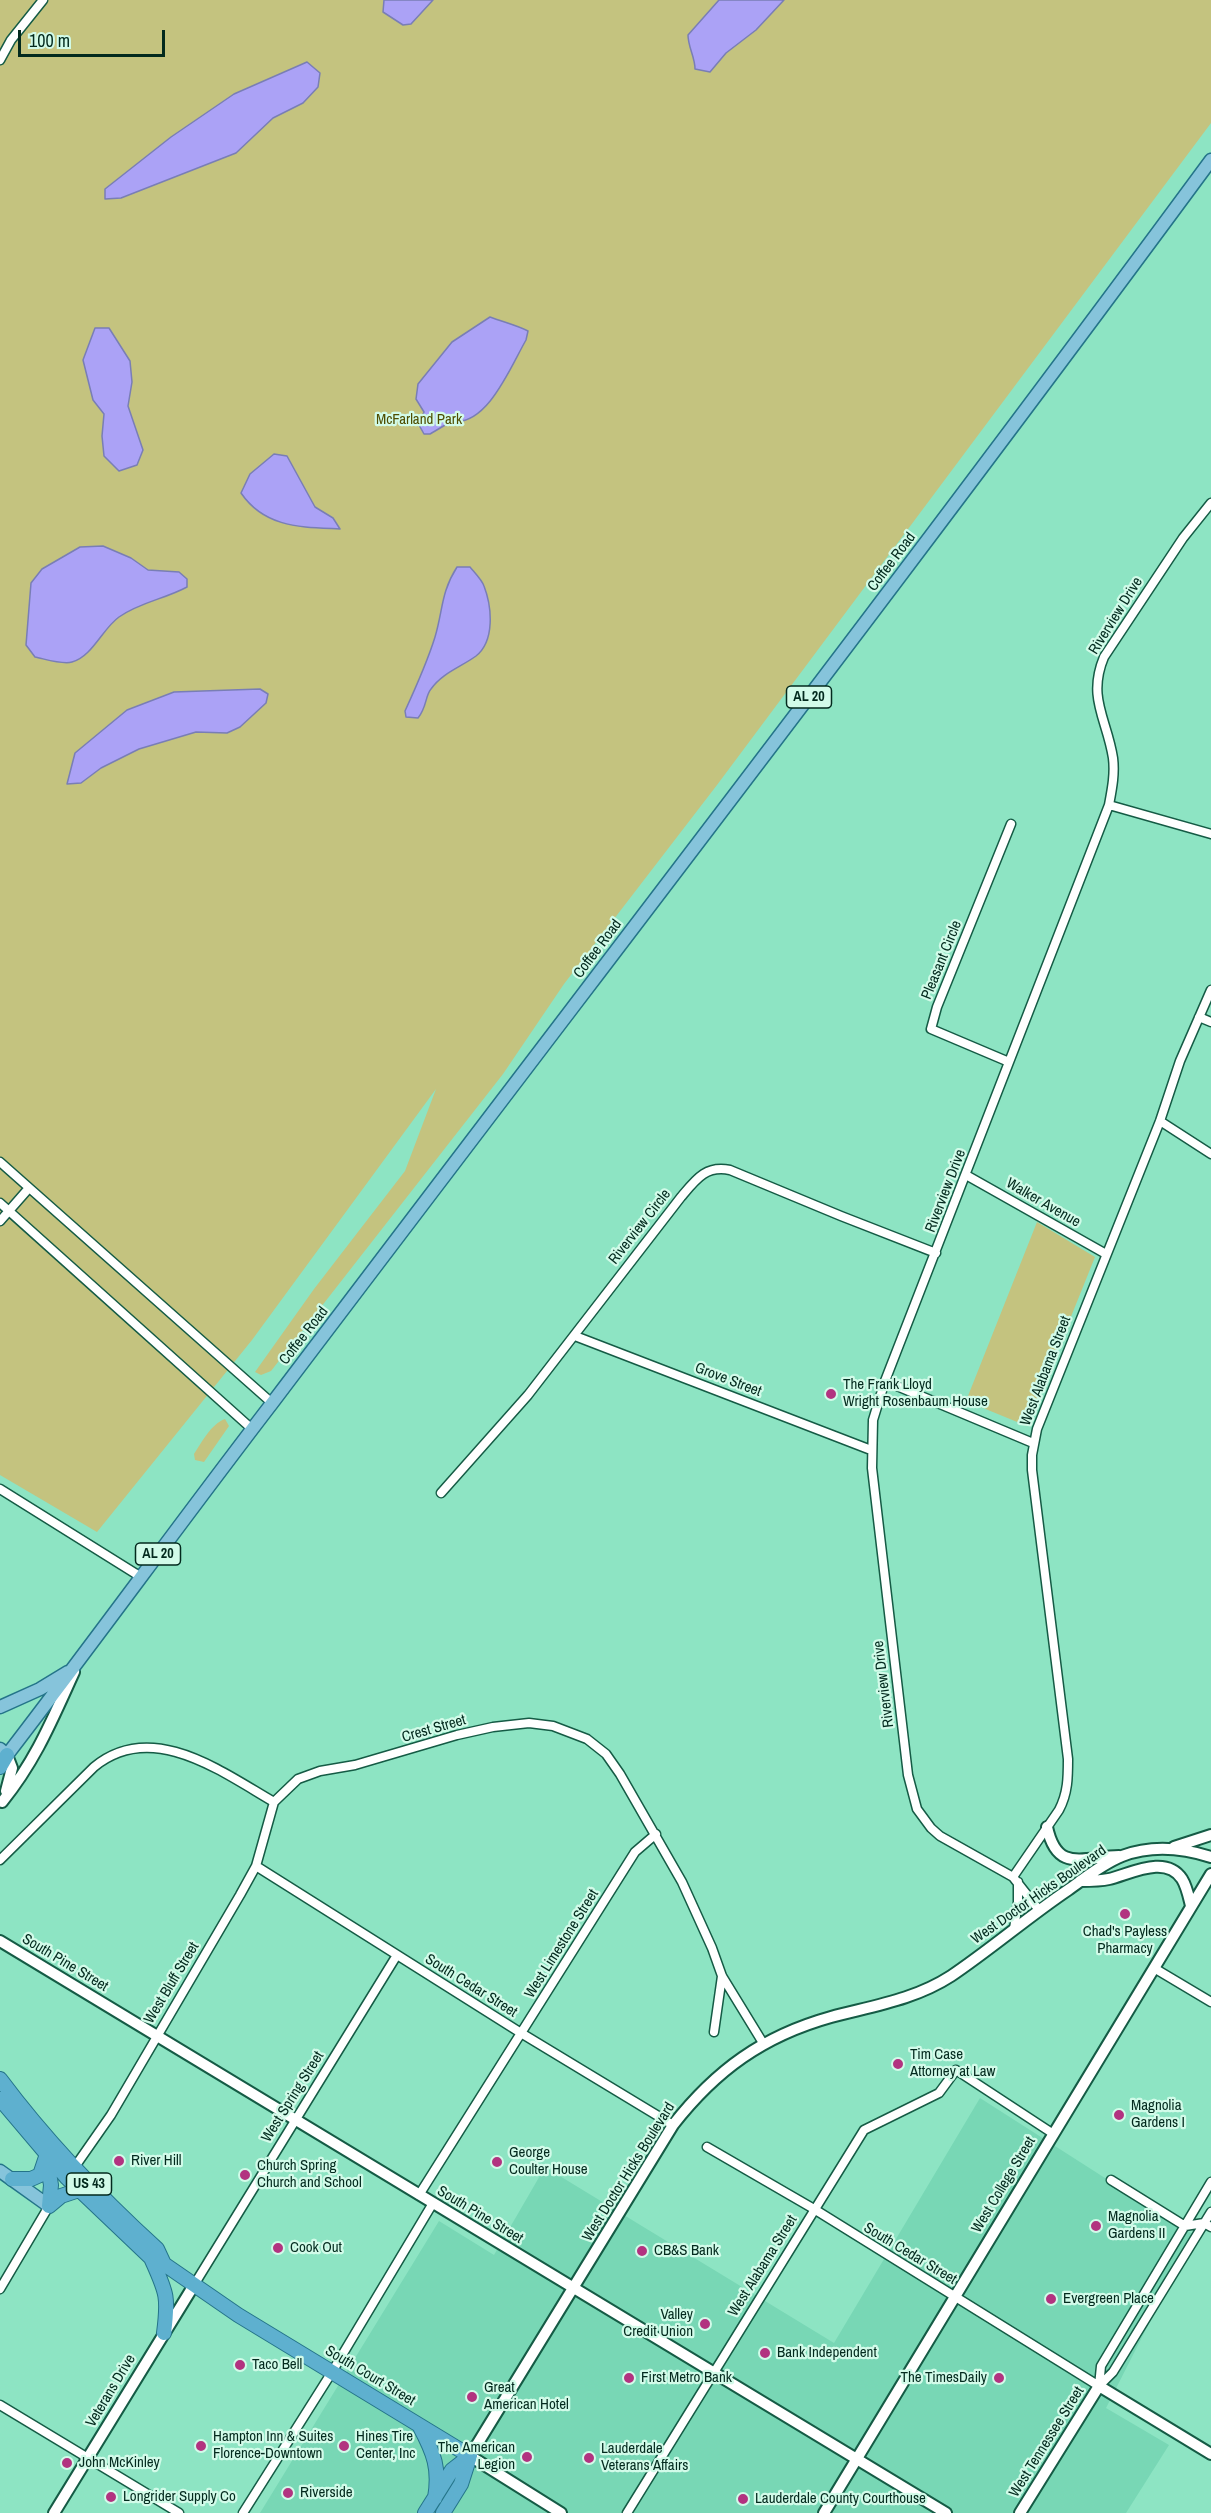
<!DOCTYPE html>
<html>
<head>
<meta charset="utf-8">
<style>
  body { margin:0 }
  #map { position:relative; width:1211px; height:2513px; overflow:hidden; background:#8de4c3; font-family:"Archivo Narrow",sans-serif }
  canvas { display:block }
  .scale { position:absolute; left:18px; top:30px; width:147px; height:27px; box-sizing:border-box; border:3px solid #032a1e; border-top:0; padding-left:8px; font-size:18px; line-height:21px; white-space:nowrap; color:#032a1e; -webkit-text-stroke:4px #d2fbe9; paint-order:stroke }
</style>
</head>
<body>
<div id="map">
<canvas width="1211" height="2513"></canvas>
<div class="scale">100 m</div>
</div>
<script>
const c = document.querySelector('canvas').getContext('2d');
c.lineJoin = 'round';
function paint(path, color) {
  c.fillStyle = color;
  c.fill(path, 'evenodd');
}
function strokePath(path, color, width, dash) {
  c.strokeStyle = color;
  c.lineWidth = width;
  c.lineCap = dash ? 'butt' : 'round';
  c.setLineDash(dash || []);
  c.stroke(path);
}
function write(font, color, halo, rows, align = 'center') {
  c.font = font + ' "Archivo Narrow",sans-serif';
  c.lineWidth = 4.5;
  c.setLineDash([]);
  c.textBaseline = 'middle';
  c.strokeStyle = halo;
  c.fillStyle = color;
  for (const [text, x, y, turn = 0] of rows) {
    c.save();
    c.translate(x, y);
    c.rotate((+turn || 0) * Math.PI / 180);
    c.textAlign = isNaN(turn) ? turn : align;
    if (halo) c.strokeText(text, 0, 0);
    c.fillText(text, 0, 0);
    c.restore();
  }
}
paint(new Path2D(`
  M980,2098L1194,2235L1106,2408L1169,2445L1126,2513H260L439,2221L494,2255L545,2167L834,2343Z`), '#78d7b5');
paint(new Path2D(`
  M0,0H1211V123L717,785L564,984L503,1074L271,1371L261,1375L255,1372L314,1289L405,1171L436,1089L252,1340L97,1532L0,1475Z
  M1037,1222L1095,1257L1027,1426L966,1401Z
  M225,1419L229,1426L204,1462L195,1460L194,1454C202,1442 211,1424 225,1419Z`), '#c4c37f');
const water = new Path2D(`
  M384,0H433L411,24L403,25L383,12Z
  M719,0H784L756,30L726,53L710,72L695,69C695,57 688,47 688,35Z
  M307,62L320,73L318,87L303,103L273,118L236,153L121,198L105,199V189L171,137L234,94Z
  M490,317C503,322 516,325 528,331L526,340C511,366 487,427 452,421L430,434H424L419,425L424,412L416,399L418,384L452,342Z
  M95,328H109L130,361L132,382L128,406L143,450L137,465L119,471L104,456L102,436L104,414L93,400L83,360Z
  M274,454L287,456L315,507L333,518L340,529C301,527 265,528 241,493L250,474Z
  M103,546L131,558L148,570L179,572L187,579V587C165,599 140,602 119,617C103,628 92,657 72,662C63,665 45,659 35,657L26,645L31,583L42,569L80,547Z
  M457,567H470C475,573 482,580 484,586C492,607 495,641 476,656C461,667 442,673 431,689C425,696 427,707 418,718L406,717L405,711C416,687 427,663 435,637C443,610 441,592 457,567Z
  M260,689L268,694L266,703L240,727L227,733L196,732L139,749L101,768L81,783L67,784L75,753L127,710L174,692Z`);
paint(water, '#aba2f6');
strokePath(water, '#797eb5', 1.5);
const minor = new Path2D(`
  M0,60L11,40L43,0
  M1109,805L1211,834
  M1199,1017L1211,1022
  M1009,1062L931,1029L937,1007L1011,824
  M1160,1121L1211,1154
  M0,1162L272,1403
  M966,1175L1106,1254
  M0,1203L252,1429
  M0,1221L29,1188
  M575,1336L871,1450
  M885,1381L1033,1443
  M0,1489L141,1577
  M441,1493L528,1395L681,1197C696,1179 706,1165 730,1170L841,1216L936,1253
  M0,1860L94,1767C152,1719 222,1772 274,1802
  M256,1866L521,2033L673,2125
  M1013,1877L1059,1810C1068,1793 1068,1777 1068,1759L1032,1470V1455L1037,1429L1160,1121L1180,1061L1211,990
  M1039,1910L1013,1877L940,1836L931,1828L917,1809L908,1775L872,1468L873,1420L885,1381L1109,805C1112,789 1115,774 1113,758C1107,719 1087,698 1104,657L1183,538L1211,503
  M1014,1929L1018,1902V1882
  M1154,1968L1211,2002
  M714,2032L722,1976
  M707,2147L814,2209L1099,2386
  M74,2168L111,2115L240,1895L256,1866L274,1802L298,1779L320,1771L355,1765L457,1735L493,1727L529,1723L553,1726L587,1739L606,1754L620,1774L682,1882L712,1948L722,1976L763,2043
  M1111,2180L1185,2226L1204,2223L1211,2227
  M419,2195L635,1852L656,1834
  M194,2285L397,1955
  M0,2289L49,2206
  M1099,2386L1101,2366L1211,2182
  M1099,2386L1113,2372L1211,2212
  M0,2405L179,2513
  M243,2513L332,2372L433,2203
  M627,2513L864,2130L939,2093L956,2070L1052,2133`);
const tertiary = new Path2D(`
  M1047,1827C1057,1873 1082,1857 1119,1856
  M1174,1847L1211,1835
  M1080,1881C1090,1881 1100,1881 1109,1879C1130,1874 1166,1854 1182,1879C1187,1887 1189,1898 1191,1906
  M470,2456L673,2125C716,2070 763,2036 831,2017C872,2006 914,2000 951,1976C991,1949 1028,1917 1068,1890C1085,1878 1102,1864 1122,1856C1151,1845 1183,1848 1211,1857
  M824,2513L1211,1874
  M1020,2513L1099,2386L1211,2454`);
const secondary = new Path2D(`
  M6,1791L12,1768L7,1755
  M2,1802C36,1760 52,1720 74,1672
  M0,1941L946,2513
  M470,2456L561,2513
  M54,2513L194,2285`);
const primary = new Path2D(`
  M0,1707L40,1689L68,1672
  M0,1749L7,1755C97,1638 183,1519 273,1402C586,988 903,578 1211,160
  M0,2171L49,2206`);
const trunk = new Path2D(`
  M0,1767L7,1755
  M0,2079C47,2142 100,2197 157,2249L164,2264
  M0,2099L67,2178L151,2258L164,2264L238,2315L470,2456
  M46,2155L51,2185L49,2206
  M12,2179H31L40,2175L46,2157
  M49,2206L61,2196L79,2190
  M151,2258C166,2292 169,2295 164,2333
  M420,2427C434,2453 440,2469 435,2498
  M425,2513L452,2470L470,2456
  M443,2513L461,2484L470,2456`);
strokePath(minor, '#155b45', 11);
strokePath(tertiary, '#155b45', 14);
strokePath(secondary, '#155b45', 14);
strokePath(primary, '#247489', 15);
strokePath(trunk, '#247489', 16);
strokePath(minor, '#fff', 8);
strokePath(tertiary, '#fff', 10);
strokePath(secondary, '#fff', 10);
strokePath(primary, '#86c4db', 12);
strokePath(trunk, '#5eb0cf', 14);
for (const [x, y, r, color] of [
  [831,1394,6,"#b23380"],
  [1125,1914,6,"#b23380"],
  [898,2064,6,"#b23380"],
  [1119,2115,6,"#b23380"],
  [119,2161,6,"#b23380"],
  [497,2162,6,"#b23380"],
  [245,2175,6,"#b23380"],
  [1096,2226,6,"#b23380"],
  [278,2248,6,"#b23380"],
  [642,2251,6,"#b23380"],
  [1051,2299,6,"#b23380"],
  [705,2324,6,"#b23380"],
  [765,2353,6,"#b23380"],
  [240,2365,6,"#b23380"],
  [629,2378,6,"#b23380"],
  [999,2378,6,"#b23380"],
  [472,2397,6,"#b23380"],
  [201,2446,6,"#b23380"],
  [344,2446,6,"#b23380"],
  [527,2457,6,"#b23380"],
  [589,2458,6,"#b23380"],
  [67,2463,6,"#b23380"],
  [288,2493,6,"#b23380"],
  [111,2497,6,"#b23380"],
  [743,2499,6,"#b23380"]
]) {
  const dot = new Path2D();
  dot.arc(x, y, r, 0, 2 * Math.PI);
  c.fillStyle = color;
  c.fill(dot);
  strokePath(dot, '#d2fbe9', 2);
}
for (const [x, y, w] of [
  [809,697,45],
  [158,1554,45],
  [89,2184,45]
]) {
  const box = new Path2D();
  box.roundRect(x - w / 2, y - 11, w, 22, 4.5);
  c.fillStyle = '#d2fbe9';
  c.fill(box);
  strokePath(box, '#032a1e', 1.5);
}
write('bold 14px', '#032a1e', null, [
  ["AL 20",809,697],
  ["AL 20",158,1554],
  ["US 43",89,2184]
]);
write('15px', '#4f4d00', '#d2fbe9', [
  ["McFarland Park",419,420]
]);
write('15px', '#032a1e', '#d2fbe9', [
  ["Coffee Road",892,562,-53],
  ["Riverview Drive",1116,616,-58],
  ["Coffee Road",598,949,-53],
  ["Pleasant Circle",942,960,-68],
  ["Riverview Drive",946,1191,-69],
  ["Walker Avenue",1043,1203,30],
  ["Riverview Circle",640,1227,-52],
  ["Coffee Road",304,1336,-52],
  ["West Alabama Street",1046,1371,-69],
  ["Grove Street",728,1380,21],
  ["Riverview Drive",884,1684,-97],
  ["Crest Street",434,1729,-16],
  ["West Doctor Hicks Boulevard",1039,1895,-35],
  ["West Limestone Street",562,1944,-58],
  ["South Pine Street",65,1963,31],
  ["West Bluff Street",172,1983,-59],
  ["South Cedar Street",471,1986,32],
  ["West Spring Street",293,2097,-58],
  ["West Doctor Hicks Boulevard",629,2172,-58],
  ["West College Street",1004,2185,-59],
  ["South Pine Street",480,2215,31],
  ["South Cedar Street",910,2254,31],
  ["West Alabama Street",763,2266,-58],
  ["South Court Street",370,2376,31],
  ["Veterans Drive",111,2391,-59],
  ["West Tennessee Street",1047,2442,-58]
]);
write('15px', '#032a1e', '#d2fbe9', [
  ["The Frank Lloyd",843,1385],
  ["Wright Rosenbaum House",843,1402],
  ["Chad's Payless",1125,1932,"center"],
  ["Pharmacy",1125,1949,"center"],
  ["Tim Case",910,2055],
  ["Attorney at Law",910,2072],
  ["Magnolia",1131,2106],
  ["Gardens I",1131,2123],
  ["George",509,2153],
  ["Coulter House",509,2170],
  ["River Hill",131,2161],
  ["Church Spring",257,2166],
  ["Church and School",257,2183],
  ["Magnolia",1108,2217],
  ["Gardens II",1108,2234],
  ["Cook Out",290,2248],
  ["CB&S Bank",654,2251],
  ["Evergreen Place",1063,2299],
  ["Valley",693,2315,"right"],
  ["Credit Union",693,2332,"right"],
  ["Bank Independent",777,2353],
  ["Taco Bell",252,2365],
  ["First Metro Bank",641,2378],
  ["The TimesDaily",987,2378,"right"],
  ["Great",484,2388],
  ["American Hotel",484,2405],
  ["Hampton Inn & Suites",213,2437],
  ["Florence-Downtown",213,2454],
  ["Hines Tire",356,2437],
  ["Center, Inc",356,2454],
  ["The American",515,2448,"right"],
  ["Legion",515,2465,"right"],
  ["Lauderdale",601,2449],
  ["Veterans Affairs",601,2466],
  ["John McKinley",79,2463],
  ["Riverside",300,2493],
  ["Longrider Supply Co",123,2497],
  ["Lauderdale County Courthouse",755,2499]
], 'left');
</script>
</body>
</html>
